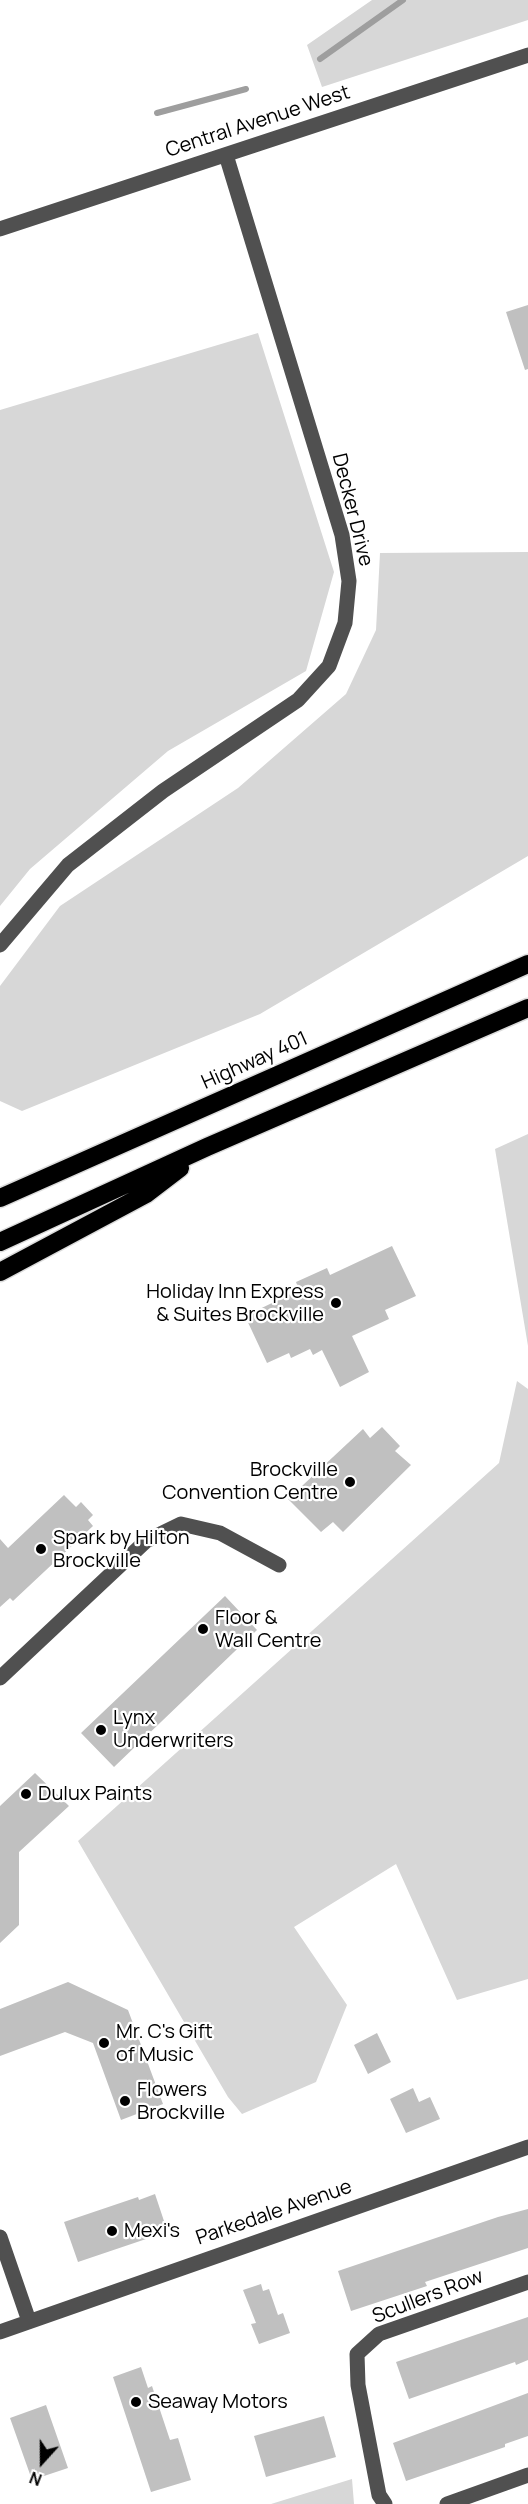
<!DOCTYPE html>
<html>
<head>
<meta charset="utf-8">
<style>
  body { margin:0 }
  #map { position:relative; width:528px; height:2504px; overflow:hidden; background:#fff; font-family:Manrope,sans-serif }
  canvas { display:block }
  .north { position:absolute; left:12px; top:2432px; width:60px; height:60px; -webkit-text-stroke:4px #fff; paint-order:stroke; rotate:201deg; font-size:16px; font-weight:700; line-height:24px; text-align:center; color:#000 }
  .north::after { content:''; display:block; margin:auto; width:21px; height:27px; background:#000; clip-path:polygon(50% 0,100% 100%,50% 72%,0 100%) }
</style>
</head>
<body>
<div id="map">
<canvas width="528" height="2504"></canvas>
<div class="north">N</div>
</div>
<script>
const c = document.querySelector('canvas').getContext('2d');
c.lineJoin = 'round';
function paint(path, color) {
  c.fillStyle = color;
  c.fill(path, 'evenodd');
}
function strokePath(path, color, width, dash) {
  c.strokeStyle = color;
  c.lineWidth = width;
  c.lineCap = dash ? 'butt' : 'round';
  c.setLineDash(dash || []);
  c.stroke(path);
}
function write(font, color, halo, rows, align = 'center') {
  c.font = font + ' Manrope,sans-serif';
  c.lineWidth = 4.5;
  c.setLineDash([]);
  c.textBaseline = 'middle';
  c.strokeStyle = halo;
  c.fillStyle = color;
  for (const [text, x, y, turn = 0] of rows) {
    c.save();
    c.translate(x, y);
    c.rotate((+turn || 0) * Math.PI / 180);
    c.textAlign = isNaN(turn) ? turn : align;
    if (halo) c.strokeText(text, 0, 0);
    c.fillText(text, 0, 0);
    c.restore();
  }
}
paint(new Path2D(`
  M372,0H528V20L322,87L307,45Z
  M258,333L334,572L306,671L168,751L30,869L0,906V410Z
  M528,552V856L260,1014L22,1111L0,1101V986L60,906L238,788L346,694L376,630L380,553Z
  M528,1134V1346L495,1149Z
  M517,1381L528,1389V1979L457,2000L396,1864L294,1927L347,2005L316,2082L242,2114L228,2097L78,1841L499,1463Z
  M352,2479L354,2504H271Z`), '#d7d7d7');
strokePath(new Path2D(`
  M320,59L403,0
  M157,113L246,89`), '#9e9e9e', 6);
paint(new Path2D(`
  M528,305V369L525,370L506,312Z
  M392,1246L416,1296L385,1310L389,1319L352,1336L369,1372L340,1387L322,1350L313,1355L310,1349L291,1358L289,1353L267,1363L245,1316L299,1290L296,1282L327,1268L330,1275Z
  M382,1427L400,1446L395,1451L411,1465L343,1532L333,1522L321,1532L288,1499L363,1429L370,1438Z
  M64,1495L76,1507L81,1502L93,1515L88,1520L93,1526L13,1601L10,1598L0,1607V1539L8,1548Z
  M225,1596L257,1630L114,1767L81,1733Z
  M35,1773L69,1806L19,1852V1925L0,1943V1806Z
  M68,1982L128,2010L163,2104L121,2120L93,2043L65,2032L0,2056V2009Z
  M377,2033L391,2062L368,2074L354,2045Z
  M413,2088L419,2102L430,2097L440,2119L406,2133L390,2099Z
  M155,2194L166,2227L147,2234L149,2238L78,2262L64,2222L138,2197L139,2200Z
  M528,2209V2248L425,2282L427,2286L351,2311L338,2271L498,2217Z
  M261,2284L263,2291L269,2289L278,2315L283,2313L290,2333L259,2344L251,2324L256,2323L243,2290Z
  M528,2317V2360L516,2365L515,2362L409,2399L396,2362Z
  M141,2367L148,2388L152,2386L170,2440L178,2438L191,2480L151,2492L113,2377Z
  M528,2393V2436L505,2444V2447L406,2481L393,2443Z
  M46,2405L68,2468L32,2480L10,2418Z
  M324,2416L336,2457L266,2477L254,2436Z`), '#c0c0c0');
const highway = new Path2D(`
  M0,1198L528,964
  M0,1242L207,1147L528,1008
  M0,1272L146,1194L180,1168`);
strokePath(highway, '#dbdbdb', 21);
strokePath(new Path2D(`
  M0,229L528,55
  M0,945L68,865L163,791L298,700L329,666L345,623L349,581L342,535L226,155
  M0,1678L146,1541L181,1524L220,1533L279,1565
  M0,2237L29,2321
  M0,2332L528,2147
  M385,2504L379,2495L358,2385L357,2354L379,2334L528,2282
  M447,2504L528,2475`), '#505050', 15);
strokePath(highway, '#000', 18);
for (const [x, y, r, color] of [
  [336,1303,6,"#000"],
  [350,1482,6,"#000"],
  [41,1549,6,"#000"],
  [203,1629,6,"#000"],
  [101,1730,6,"#000"],
  [26,1794,6,"#000"],
  [104,2043,6,"#000"],
  [125,2101,6,"#000"],
  [112,2231,6,"#000"],
  [136,2402,6,"#000"]
]) {
  const dot = new Path2D();
  dot.arc(x, y, r, 0, 2 * Math.PI);
  c.fillStyle = color;
  c.fill(dot);
  strokePath(dot, '#fff', 2);
}
write('20px', '#000', '#fff', [
  ["Central Avenue West",258,122,-18],
  ["Decker Drive",352,510,76],
  ["Highway 401",255,1061,-24],
  ["Parkedale Avenue",274,2213,-19],
  ["Scullers Row",428,2297,-21]
]);
write('20px', '#000', '#fff', [
  ["Holiday Inn Express",324,1292,"right"],
  ["& Suites Brockville",324,1315,"right"],
  ["Brockville",338,1470,"right"],
  ["Convention Centre",338,1493,"right"],
  ["Spark by Hilton",53,1538],
  ["Brockville",53,1561],
  ["Floor &",215,1618],
  ["Wall Centre",215,1641],
  ["Lynx",113,1718],
  ["Underwriters",113,1741],
  ["Dulux Paints",38,1794],
  ["Mr. C's Gift",116,2032],
  ["of Music",116,2055],
  ["Flowers",137,2090],
  ["Brockville",137,2113],
  ["Mexi's",124,2231],
  ["Seaway Motors",148,2402]
], 'left');
</script>
</body>
</html>
